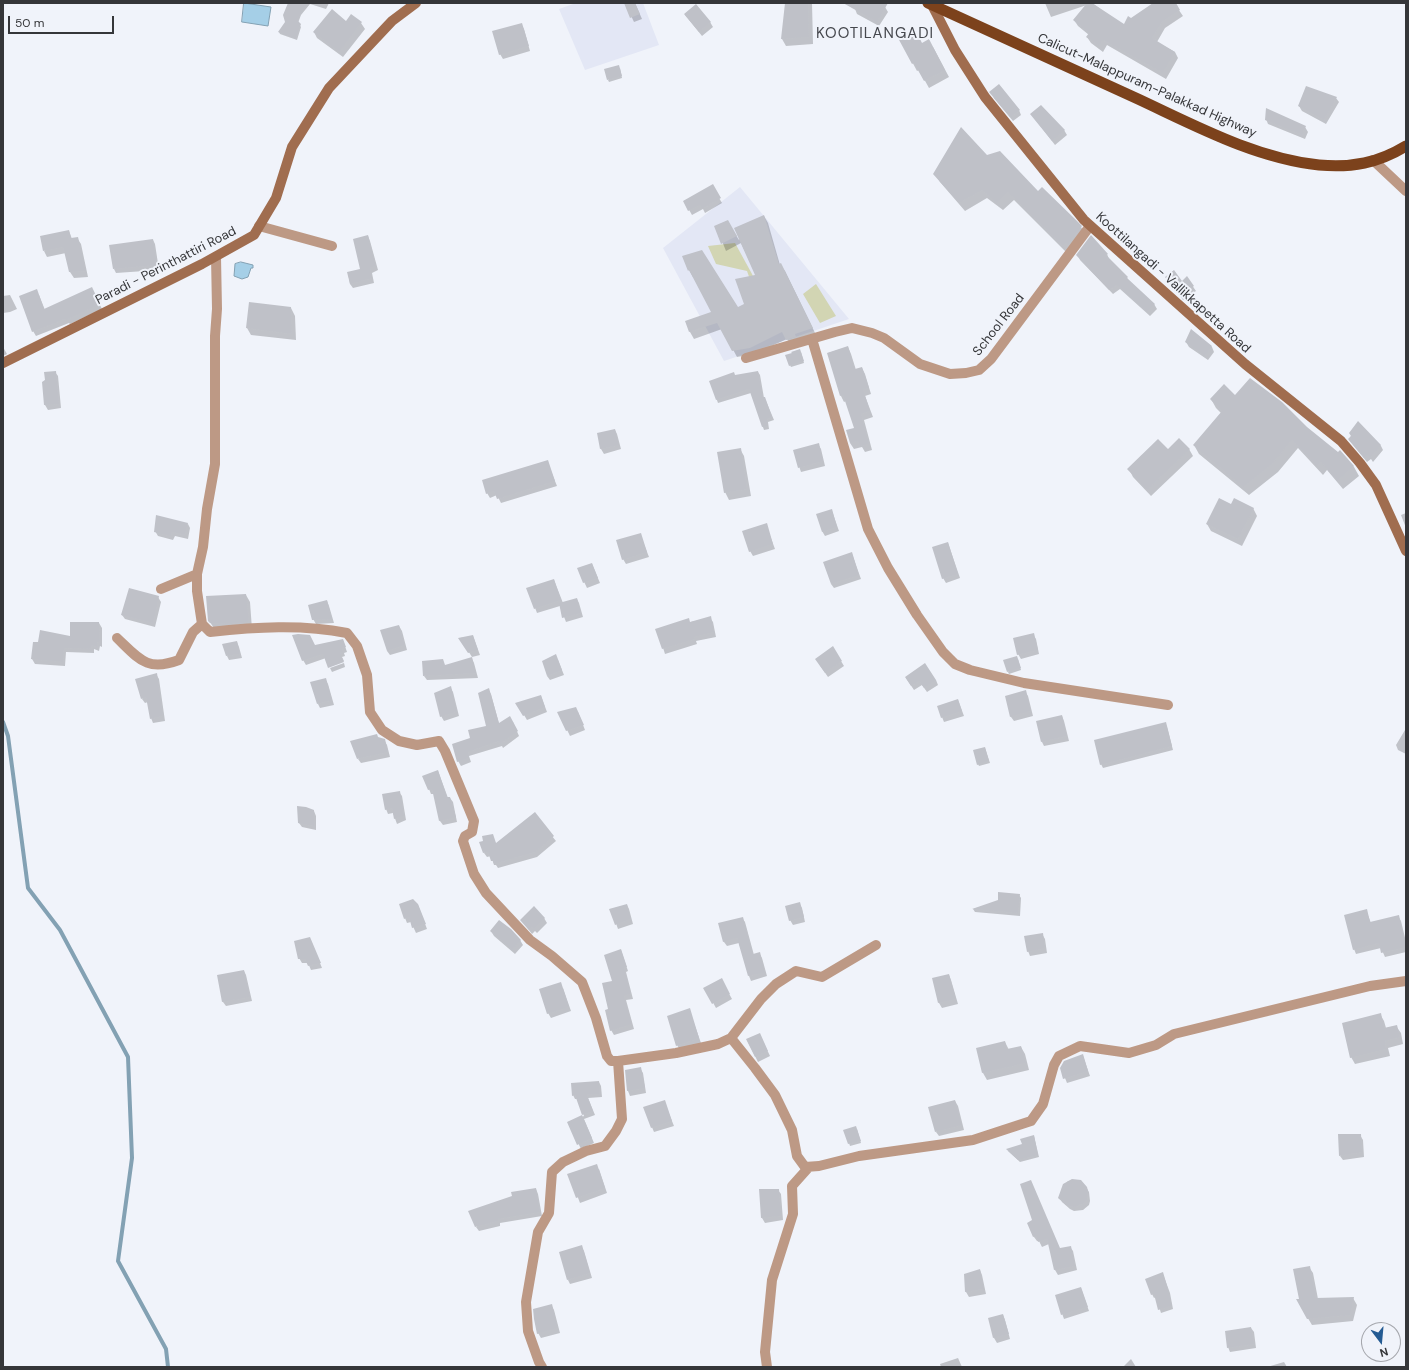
<!DOCTYPE html>
<html>
<head>
<meta charset="utf-8">
<style>
  body { margin:0 }
  #map { position:relative; width:1409px; height:1370px; overflow:hidden; background:#f0f3fa; font-family:"DM Sans",sans-serif }
  canvas { display:block }
  .frame { position:absolute; inset:0; border:4px solid #353639; pointer-events:none }
  .north { position:absolute; left:1361px; top:1322px; width:40px; height:40px; box-sizing:border-box; background:#f0f3fa; border:1px solid #a5a7ad; border-radius:50%; rotate:164deg; font-size:11px; font-weight:700; line-height:16px; text-align:center; color:#353639 }
  .north::after { content:''; display:block; margin:auto; width:14px; height:18px; background:#245b93; clip-path:polygon(50% 0,100% 100%,50% 72%,0 100%) }
  .scale { position:absolute; left:8px; top:16px; width:106px; height:18px; box-sizing:border-box; border:2px solid #353639; border-top:0; padding-left:5px; font-size:12px; line-height:14px; white-space:nowrap; color:#353639; -webkit-text-stroke:3px #f0f3fa; paint-order:stroke }
</style>
</head>
<body>
<div id="map">
<canvas width="1409" height="1370"></canvas>
<div class="frame"></div>
<div class="north">N</div>
<div class="scale">50 m</div>
</div>
<script>
const c = document.querySelector('canvas').getContext('2d');
c.lineJoin = 'round';
function paint(path, color) {
  c.fillStyle = color;
  c.fill(path, 'evenodd');
}
function strokePath(path, color, width, dash) {
  c.strokeStyle = color;
  c.lineWidth = width;
  c.lineCap = dash ? 'butt' : 'round';
  c.setLineDash(dash || []);
  c.stroke(path);
}
function write(font, color, halo, rows, align = 'center') {
  c.font = font + ' "DM Sans",sans-serif';
  c.lineWidth = 4;
  c.setLineDash([]);
  c.textBaseline = 'middle';
  c.strokeStyle = halo;
  c.fillStyle = color;
  for (const [text, x, y, turn = 0] of rows) {
    c.save();
    c.translate(x, y);
    c.rotate((+turn || 0) * Math.PI / 180);
    c.textAlign = isNaN(turn) ? turn : align;
    if (halo) c.strokeText(text, 0, 0);
    c.fillText(text, 0, 0);
    c.restore();
  }
}
paint(new Path2D(`
  M576,3H643L659,45L585,70L559,9Z
  M740,187L849,319L724,361L663,248Z`), '#e3e7f5');
paint(new Path2D(`
  M735,243L752,274L775,327L768,330L747,271L716,264L708,246Z
  M816,284L836,316L820,323L803,294Z`), '#d2d5b3');
const water = new Path2D(`
  M244,3L271,7L268,26L242,22Z
  M241,262L253,265V268H251L248,277L242,279L234,276L235,264Z`);
paint(water, '#a5cfe7');
strokePath(water, '#83a1b3', 1);
paint(new Path2D(`
  M289,3H329L326,9L310,4L301,15L298,23L301,27L297,40L280,34L279,32L286,22Z
  M625,3H635L642,19L634,22Z
  M786,3H812L813,44L786,46L782,39Z
  M858,3H878L885,7L888,12L879,26L857,14L855,9Z
  M1045,3H1092L1124,26L1154,3H1174L1183,16L1165,28L1157,42L1175,52L1178,58L1166,79L1107,45L1103,52L1091,43L1087,37L1089,35L1078,26L1074,20L1087,5L1051,17Z
  M685,15L710,22L713,27L702,36Z
  M346,22L361,23L365,29L343,57L317,38L314,32Z
  M521,24L524,29L530,51L503,59L500,54Z
  M900,39L933,47L949,77L929,88L919,70L917,71Z
  M620,68L622,78L609,82L608,80Z
  M993,97L1019,110L1021,115L1013,121Z
  M1336,98L1339,102L1326,124L1302,111L1299,106Z
  M1031,114L1064,130L1067,135L1055,145Z
  M1266,119L1305,127L1308,132L1305,139L1268,124Z
  M987,156L1038,192L1081,227L1086,235L1068,254L1014,200L1003,210L987,198L965,211L940,182L935,174Z
  M712,186L722,203L705,213L703,209L692,215L684,201Z
  M764,216L768,223L780,265L785,271L816,335L791,346L787,339L754,354L737,357L722,329L694,339L690,332L687,322L713,312L694,277H693L689,270L684,256L738,309L745,305L757,276L741,243L726,251L716,226L727,221L739,240Z
  M69,231L72,239L77,238L81,244L88,277L74,278L70,272L66,253L47,257L44,251Z
  M368,236L370,241L378,270L372,273L374,283L353,288L350,284L348,273L362,270Z
  M153,240L155,244L159,270L116,273L114,269Z
  M1107,254L1109,259L1127,278L1130,283L1154,304L1157,309L1150,316L1120,289L1113,294L1080,260L1078,255Z
  M1187,278L1196,291L1183,300L1169,281L1182,282Z
  M94,293L102,309L70,324L69,323L36,336L33,331L39,295L45,310Z
  M10,295L17,309L10,312L3,313V296Z
  M291,308L295,316L296,340L251,335L247,328Z
  M1191,331L1212,347L1214,352L1208,360L1189,347L1186,342Z
  M3,347L7,354L3,356Z
  M848,347L851,354L856,370L862,368L865,374L871,394L865,396L873,417L864,420L872,450L865,452L862,447L854,449L850,443L855,428L846,401L844,402L841,396L828,353Z
  M801,352L804,363L791,367L790,365Z
  M55,372L58,376L61,408L48,410L45,405L43,382Z
  M758,372L760,375L764,398L766,401L774,420L768,422L769,429L764,430L751,393L718,403L710,381Z
  M1236,396L1306,427L1338,453L1340,451L1354,467L1359,476L1343,489L1327,470L1323,475L1298,448L1278,472L1249,495L1199,454L1194,445L1221,413L1216,408L1211,399Z
  M1358,422L1381,446L1383,450L1373,462L1371,459L1367,462L1349,440Z
  M615,430L617,434L621,449L604,454L601,449L598,434Z
  M818,444L821,449L825,466L801,472L794,451Z
  M740,449L744,456L751,496L729,500L725,492Z
  M1189,449L1193,456L1151,496L1133,477L1129,469L1168,450Z
  M547,461L557,486L501,503L497,495L490,498L487,493Z
  M1231,505L1253,508L1257,516L1242,546L1211,531L1207,524Z
  M832,511L839,531L825,536L822,531Z
  M1406,513V528L1401,515Z
  M188,524L190,528L188,539L175,536L173,540L158,536L155,531Z
  M766,525L775,549L753,556L750,551Z
  M640,534L649,557L626,564L623,559Z
  M948,543L960,578L946,583L943,578Z
  M852,554L861,579L834,588L831,584Z
  M592,564L600,583L587,588L578,569Z
  M554,580L563,603L577,599L579,603L583,617L566,622L560,606L537,613L528,589Z
  M246,595L250,602L252,629L214,628L209,621Z
  M158,597L161,602L155,627L125,619L122,615Z
  M327,601L329,606L334,623L316,624L313,619Z
  M710,618L713,622L716,637L696,641L697,644L665,654L657,629Z
  M99,623L102,628V647L100,646L99,651L94,649V653L66,652L65,666L35,664L32,659L39,643L71,637Z
  M399,626L402,631L407,650L390,655L387,651Z
  M1033,635L1036,639L1039,654L1021,659L1018,654Z
  M473,636L480,655L472,657L460,638Z
  M343,640L347,652L344,653L345,656L342,657L344,661L326,658L306,665L303,660L315,646Z
  M237,642L239,647L242,658L229,660L227,656Z
  M833,648L844,666L828,677L819,664Z
  M472,659L474,663L478,678L427,680L424,676L445,666Z
  M1018,659L1021,670L1009,674L1008,672Z
  M558,660L564,675L550,680L547,676Z
  M344,663L345,667L332,672L330,668Z
  M156,674L159,679L165,721L153,723L151,718L148,702L145,703L142,699Z
  M906,678L936,680L938,685L927,692L922,685L914,690Z
  M325,679L328,684L334,705L320,708L318,704Z
  M450,687L453,692L459,716L444,721L441,716Z
  M488,690L491,694L499,724L513,722L519,736L503,748L502,746L469,756L471,762L461,766L458,761L472,739L487,727Z
  M1025,692L1028,696L1033,716L1014,721L1011,717L1006,697Z
  M541,696L547,712L527,720L517,703Z
  M958,700L964,716L944,722L942,717Z
  M578,712L585,730L570,736L559,713Z
  M1062,716L1064,721L1069,741L1044,746L1042,742L1037,722Z
  M1165,723L1167,727L1173,750L1103,768L1101,764Z
  M1405,730H1406V754L1398,750L1396,745Z
  M384,740L387,745L390,757L361,763L358,759Z
  M985,748L990,763L979,766L978,764Z
  M438,771L448,798H450L453,802L457,822L443,825L440,821L434,794H431L429,789Z
  M399,792L402,796L406,820L397,824L393,813L388,814L386,809Z
  M314,811L316,816V830L302,827L299,823Z
  M534,814L556,841L537,857L498,868L496,865H494L491,856L487,857L484,853L492,835L496,844Z
  M1019,895L1021,898L1020,916L975,912L973,909Z
  M799,903L802,908L805,922L793,925L790,920Z
  M418,905L427,929L416,933L411,922L407,923L405,918Z
  M627,905L629,909L633,924L618,929L611,909Z
  M1366,910L1371,923L1398,916L1401,921L1406,942V952L1385,957L1381,948L1356,954L1354,949Z
  M544,918L547,923L537,933L535,931L532,934L521,920Z
  M742,918L745,922L754,955L759,953L762,958L767,976L751,981L749,976L739,943L727,946L724,942L719,924Z
  M491,931L520,940L523,945L515,954L494,936Z
  M1042,934L1045,939L1047,953L1030,956L1028,951Z
  M312,943L322,968L311,970L308,963H302L299,958Z
  M621,950L628,971L626,972L633,999L626,1000L634,1029L614,1035L611,1030L610,1010L613,981Z
  M244,971L246,975L252,1001L226,1006L223,1002L218,976Z
  M949,975L951,980L958,1004L942,1008L939,1003L933,979Z
  M721,979L732,999L716,1008L705,988Z
  M563,988L571,1011L551,1018L548,1013Z
  M689,1009L701,1043L680,1050L677,1045Z
  M1380,1014L1384,1021L1386,1028L1396,1026L1401,1033L1403,1044L1388,1048L1390,1056L1355,1064L1351,1057Z
  M762,1039L770,1056L758,1062L747,1040Z
  M1005,1042L1009,1050L1021,1047L1025,1054L1029,1070L987,1080L983,1073L977,1049Z
  M1083,1056L1090,1076L1067,1083L1061,1068Z
  M640,1068L643,1073L646,1093L630,1096L628,1091L626,1071Z
  M599,1082L601,1086L602,1097L588,1098L595,1115L584,1119L594,1143L581,1149L568,1122L584,1116L577,1099H575L573,1095Z
  M664,1101L674,1126L654,1132L644,1108Z
  M955,1101L958,1106L964,1130L939,1136L936,1132Z
  M857,1129L861,1143L850,1146L845,1131Z
  M1360,1135L1363,1140L1364,1157L1343,1160L1340,1156Z
  M1034,1136L1039,1157L1020,1162L1008,1151L1023,1145Z
  M599,1169L607,1193L580,1203L569,1174Z
  M1076,1180L1086,1187L1089,1192L1090,1201L1089,1205L1083,1210L1074,1211L1070,1209L1062,1202L1060,1198L1062,1188L1068,1181Z
  M536,1189L538,1194L542,1216L500,1223V1226L479,1231L476,1227L513,1197Z
  M760,1190H778L781,1194L783,1220L765,1223L762,1218Z
  M1034,1221L1060,1249L1070,1247L1073,1251L1077,1270L1058,1275L1055,1270L1049,1244L1042,1247L1039,1241H1037L1034,1237Z
  M581,1246L584,1251L592,1278L570,1284L568,1280Z
  M1309,1267L1313,1273L1318,1299L1353,1298L1357,1305L1353,1321L1312,1325L1297,1300H1300Z
  M980,1270L982,1275L986,1294L969,1297L966,1292L965,1275Z
  M1164,1277L1170,1293L1173,1309L1161,1313L1156,1297L1154,1298L1152,1294Z
  M1081,1288L1089,1311L1064,1319L1056,1296Z
  M551,1305L554,1310L560,1333L541,1338L538,1333Z
  M1003,1315L1005,1320L1010,1339L997,1343L994,1338L989,1319Z
  M1251,1328L1254,1332L1256,1348L1230,1352L1228,1347Z
  M958,1358L962,1367H941L940,1364Z
  M1131,1359L1136,1367H1123Z
  M1284,1362L1287,1367H1267Z`), '#0003');
strokePath(new Path2D(`
  M3,722L8,736L28,888L60,930L128,1057L132,1158L118,1261L166,1349L168,1367`), '#83a1b3', 4);
paint(new Path2D(`
  M288,3H309L301,13L298,21L301,24L296,39L278,32L285,22L283,15Z
  M624,3H635L640,14L630,18Z
  M785,3H808L809,37L781,39Z
  M843,3H888L877,22Z
  M1087,3H1092L1124,24L1128,16L1131,18L1153,3H1176L1180,10L1162,22L1152,38L1175,52L1163,73L1103,40L1099,46L1086,37L1089,33L1073,20Z
  M696,4L711,22L699,32L684,14Z
  M332,9L346,21L351,14L362,22L339,52L313,32Z
  M522,23L529,46L499,55L492,31Z
  M915,29L922,43L929,39L945,70L924,81L914,63L912,64L898,38Z
  M619,65L622,76L607,80L604,69Z
  M999,84L1020,110L1010,117L989,92Z
  M1306,86L1337,97L1324,120L1298,106Z
  M1041,105L1065,130L1052,141L1030,114Z
  M1266,108L1306,126L1302,135L1265,120Z
  M961,127L987,155L1000,151L1038,191L1042,187L1074,218L1082,226L1068,245L1066,243L1063,246L1008,192L997,203L982,190L959,203L933,174Z
  M713,184L721,198L702,209L700,205L688,211L683,201Z
  M764,215L779,264L781,263L813,328L795,334L796,337L786,340L782,332L750,348L732,351L717,323L689,332L685,321L711,312L689,270L688,271L682,256L702,250L738,307L744,304L735,279L755,275L734,228Z
  M728,220L737,236L721,244L714,226Z
  M69,230L71,238L78,237L86,271L69,272L63,247L43,251L40,236Z
  M368,235L376,266L370,268L372,278L350,284L347,272L360,269L353,239Z
  M1091,235L1108,254L1106,255L1128,277L1127,278L1155,304L1147,312L1117,285L1109,290L1076,255Z
  M153,239L157,265L113,269L109,245Z
  M1174,270L1182,281L1187,276L1194,286L1180,296L1165,277Z
  M92,287L100,304L66,320L65,319L32,332L19,296L37,289L44,309Z
  M249,302L291,307L292,334L246,328Z
  M1191,329L1212,346L1205,356L1185,342Z
  M848,346L855,369L862,367L869,388L863,389L870,411L861,414L869,444L860,446L858,441L850,443L846,430L854,428L843,395L840,396L827,353Z
  M800,349L804,361L789,366L785,355L792,353L791,352Z
  M56,371L59,404L44,405L42,382L45,380L44,372Z
  M758,371L763,397H765L772,417L767,419L768,426L762,427L749,389L716,400L709,381L734,372L735,375Z
  M1250,378L1282,402L1307,427L1338,452L1340,450L1354,466L1337,481L1321,462L1317,466L1292,440L1273,463L1243,487L1193,445L1222,411L1210,399L1224,384L1235,395Z
  M1358,421L1381,445L1370,458L1367,455L1364,458L1348,439L1351,436L1349,433Z
  M615,429L619,445L600,449L597,433Z
  M1179,438L1190,449L1147,490L1127,469L1158,439L1168,449Z
  M819,443L823,461L798,468L793,450Z
  M741,448L747,489L724,493L717,452Z
  M548,460L555,481L497,499L494,491L486,494L482,480Z
  M1219,498L1231,504L1234,498L1254,508L1238,539L1206,524Z
  M832,509L837,527L822,532L816,514Z
  M156,515L188,523L185,535L172,532L171,536L154,532Z
  M767,523L773,544L749,552L742,531Z
  M641,533L647,552L622,560L616,540Z
  M948,542L958,574L942,579L932,547Z
  M852,552L859,575L831,584L823,562Z
  M592,563L598,578L583,583L577,568Z
  M554,579L561,600L534,609L526,588Z
  M129,588L159,596L153,623L121,615Z
  M246,594L249,622L228,624L210,623L208,621L206,596Z
  M577,598L581,613L562,618L559,603Z
  M327,600L332,619L312,620L308,605Z
  M711,616L714,632L694,637L695,639L662,649L655,629L689,618L690,622Z
  M70,622H99L100,643L97,642V647L92,645L91,649L64,648L63,662L31,659L33,642H38L40,630L70,636Z
  M399,625L405,645L387,651L380,630Z
  M1034,633L1038,650L1017,655L1013,638Z
  M298,634L310,635L315,645L343,639L346,647L342,648L343,652L340,653L344,662L328,668L323,654L302,661L292,635Z
  M473,635L478,650L468,653L458,638Z
  M237,641L240,654L226,656L222,644Z
  M833,646L842,661L825,673L815,659Z
  M556,654L562,670L547,676L542,661Z
  M1017,656L1021,668L1007,672L1003,660Z
  M472,657L476,673L423,676L422,661L443,659L445,665Z
  M925,663L936,680L924,688L919,681L911,686L905,677Z
  M157,673L163,716L150,719L146,697L141,699L135,679Z
  M326,678L332,700L317,704L310,682Z
  M451,686L457,711L440,717L434,693Z
  M489,688L499,723L510,716L518,731L500,744L499,741L468,752L469,758L457,762L452,744L470,738L468,730L486,726L478,693Z
  M1026,690L1031,711L1010,717L1005,696Z
  M541,695L545,707L523,716L515,703Z
  M958,699L962,711L941,718L937,706Z
  M576,707L584,725L566,731L557,712Z
  M1062,715L1067,736L1041,742L1036,721Z
  M1166,722L1172,746L1100,765L1094,740Z
  M377,734L378,737L385,739L388,752L357,759L350,741Z
  M985,747L989,761L977,765L973,750Z
  M438,770L447,797H450L456,817L439,821L432,789L428,790L422,776Z
  M400,791L404,816L394,819L392,808L385,810L382,794Z
  M297,806L306,807L314,810V826L298,823Z
  M535,812L554,836L535,852L494,864L493,861H491L488,852L483,853L479,842L483,841L482,836L493,834L496,843Z
  M998,892L1020,894L1018,913L972,909L998,900Z
  M413,899L418,904L426,924L412,928L409,917L404,919L399,904Z
  M800,902L804,917L789,921L785,906Z
  M627,904L631,919L615,925L609,909Z
  M534,906L545,918L534,929L532,927L529,930L520,920Z
  M1367,909L1370,922L1399,915L1406,947L1381,953L1379,943L1353,950L1344,915Z
  M743,917L753,954L760,952L765,972L748,976L737,938L723,942L718,923Z
  M499,920L511,929L521,940L512,950L490,931Z
  M1043,933L1045,948L1027,952L1024,936Z
  M310,937L321,963L308,966L305,959H298L294,941Z
  M621,949L627,967H624L631,994L624,996L632,1024L610,1031L605,1010L608,1009L602,983L612,981L604,955Z
  M244,970L250,997L222,1002L217,975Z
  M949,974L956,999L938,1003L932,978Z
  M722,978L730,994L712,1004L703,988Z
  M561,982L569,1007L547,1014L539,989Z
  M690,1008L699,1038L676,1046L667,1016Z
  M1381,1013L1384,1028L1397,1025L1400,1037L1385,1041L1386,1049L1350,1058L1342,1023Z
  M760,1033L768,1051L755,1057L746,1039Z
  M1005,1041L1007,1049L1021,1046L1026,1063L982,1073L976,1048Z
  M1083,1054L1088,1071L1063,1079L1060,1068L1064,1061Z
  M641,1067L645,1088L627,1091L625,1070Z
  M599,1081L600,1094L587,1095L593,1111L582,1115L575,1095L572,1096L571,1083Z
  M665,1100L672,1121L651,1128L643,1107Z
  M955,1100L962,1125L935,1132L928,1107Z
  M582,1115L592,1138L577,1145L567,1122Z
  M856,1126L861,1141L848,1144L843,1130Z
  M1338,1134H1361L1362,1152L1339,1156Z
  M1034,1135L1038,1155L1018,1160L1006,1149L1022,1144L1020,1139Z
  M597,1164L605,1188L576,1198L567,1174Z
  M1072,1179L1081,1180L1087,1187L1088,1191L1087,1200L1084,1203L1075,1207L1066,1205L1058,1198L1063,1184Z
  M1031,1180L1060,1248L1071,1246L1075,1266L1054,1270L1047,1239L1038,1242L1036,1236L1033,1237L1027,1223L1032,1220L1020,1184Z
  M536,1188L540,1212L498,1219V1221L475,1227L468,1211L512,1196L511,1192Z
  M759,1189H779L781,1216L761,1218Z
  M582,1245L590,1273L567,1280L559,1252Z
  M1310,1266L1316,1298L1354,1297L1350,1315L1307,1319L1296,1299H1299L1293,1269Z
  M980,1269L984,1289L965,1292L964,1274Z
  M1163,1272L1168,1289L1172,1306L1158,1310L1154,1294L1151,1295L1145,1279Z
  M1081,1287L1088,1307L1061,1315L1055,1295Z
  M552,1304L558,1328L537,1334L534,1319L533,1309Z
  M1003,1314L1009,1334L993,1338L988,1318Z
  M1251,1327L1254,1344L1227,1348L1225,1331Z`), '#bfc1c8');
strokePath(new Path2D(`
  M1373,160L1406,191
  M259,226L332,246
  M216,257L217,309L215,336V464L207,509L203,547L197,574V591L202,624L210,632C255,627 302,624 347,633L357,646L367,675L370,712L382,730L399,741L417,745L439,741L445,751L474,821L472,832L465,836L463,841L474,874L486,893L530,940L552,956L582,982L596,1018L607,1056L611,1061H618L676,1053L718,1044L731,1038L761,999L776,984L796,971L822,977L876,945
  M812,339L868,529L888,568L917,615L943,652L955,664L970,670L1024,683L1168,705
  M746,358L835,332L852,328L872,333L884,338L920,364L950,374L966,373L979,370L991,359L1090,226
  M161,589L197,574
  M117,638C139,659 147,672 179,660L193,632L202,624
  M731,1038L755,1068L775,1095L792,1130L797,1156L805,1167L819,1166L859,1156L973,1140L1031,1121L1043,1104L1054,1065L1059,1056L1080,1046L1129,1053L1156,1045L1174,1034L1370,986L1406,981
  M542,1367L539,1362L528,1331L526,1302L538,1232L549,1213L552,1172L563,1162L586,1151L605,1146L616,1131L622,1119L618,1061
  M767,1367L765,1352L772,1280L793,1214L792,1186L809,1167`), '#bd9985', 10);
strokePath(new Path2D(`
  M932,5L955,50L985,97L1084,220L1245,364L1341,441L1360,463L1376,485L1406,551
  M3,363L202,264L254,235L276,198L292,147L329,88L392,21L416,3`), '#a06d4f', 10);
strokePath(new Path2D(`
  M928,3C998,35 1068,67 1138,99C1196,126 1255,158 1319,165C1352,168 1378,163 1406,146`), '#7c421c', 11);
write('13px', '#353639', '#f0f3fa', [
  ["Calicut-Malappuram-Palakkad Highway",1147,86,24],
  ["Paradi - Perinthattiri Road",166,266,-27],
  ["Koottilangadi - Vallikkapetta Road",1173,283,42],
  ["School Road",999,325,-52]
]);
c.letterSpacing = '1px';
write('15px', '#46484e', '#f0f3fa', [
  ["KOOTILANGADI",875,34]
]);
c.letterSpacing = '0px';
</script>
</body>
</html>
